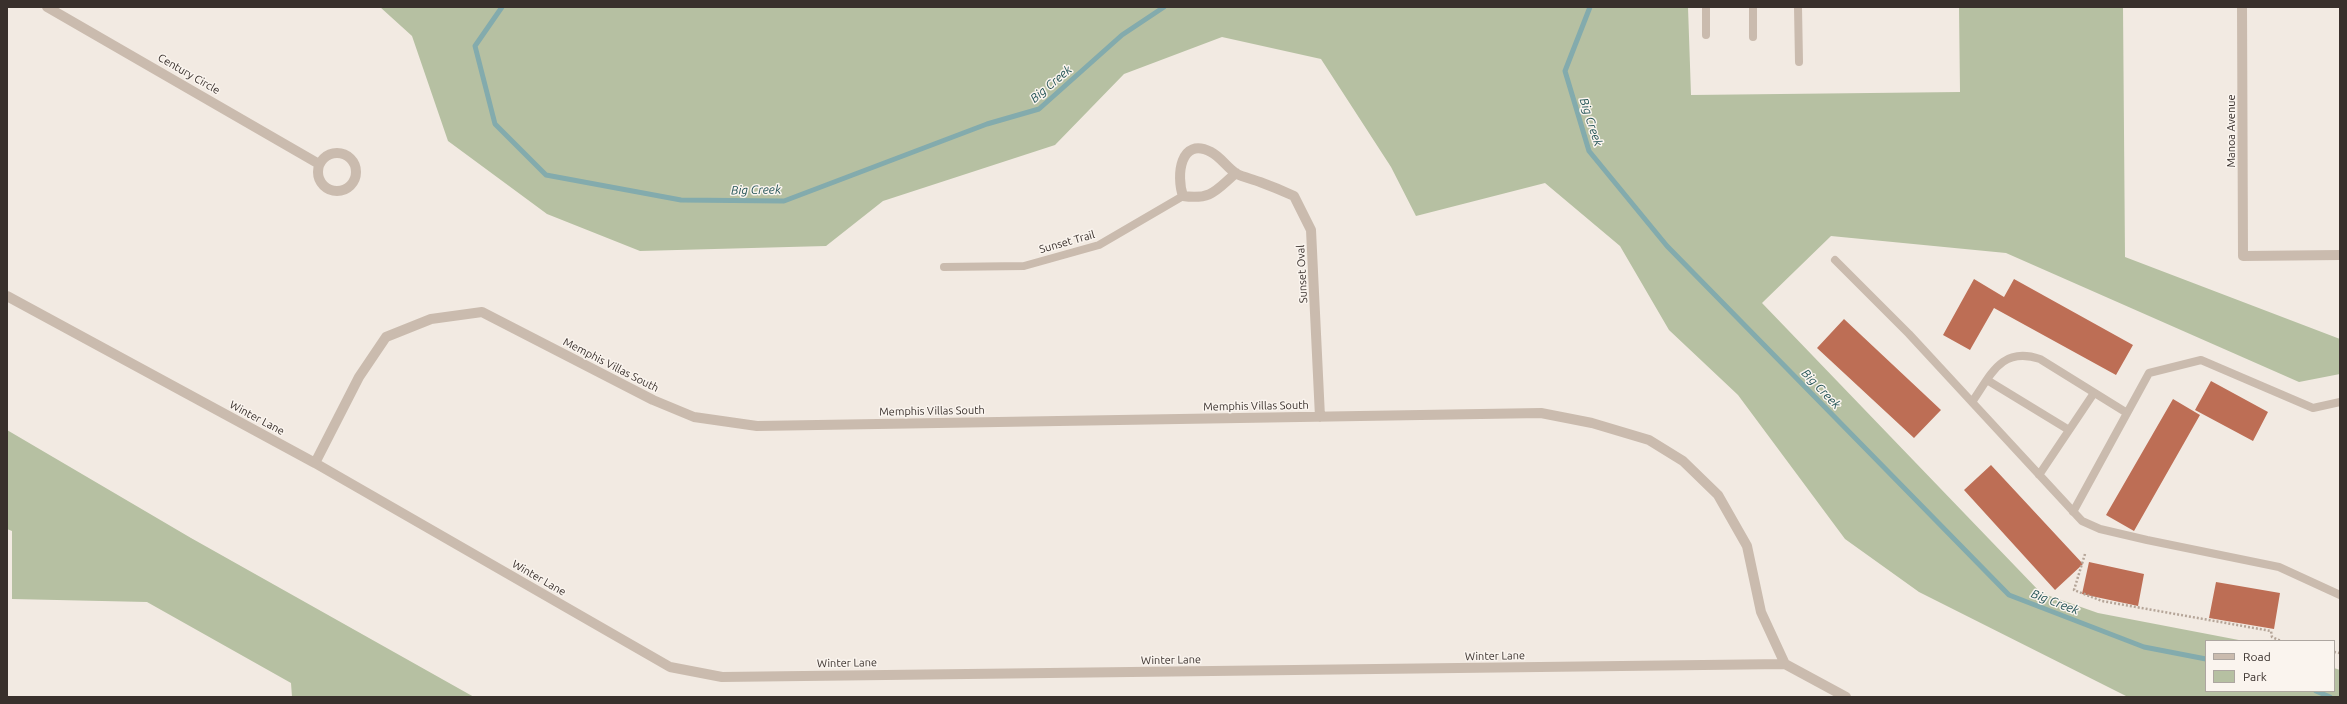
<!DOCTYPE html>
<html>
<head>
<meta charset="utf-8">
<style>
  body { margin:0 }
  #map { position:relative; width:2347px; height:704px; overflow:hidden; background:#f2eae2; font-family:Ubuntu,sans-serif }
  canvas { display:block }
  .frame { position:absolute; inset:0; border:8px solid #39302c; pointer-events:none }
  .legend { position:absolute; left:2205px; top:640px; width:130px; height:52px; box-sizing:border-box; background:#faf4ee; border:1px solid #ada6a0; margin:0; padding:5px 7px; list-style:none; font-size:12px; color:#39302c }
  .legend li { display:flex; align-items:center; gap:8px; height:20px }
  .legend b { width:20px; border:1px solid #ada6a0 }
</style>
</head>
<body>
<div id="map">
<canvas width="2347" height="704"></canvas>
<div class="frame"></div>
<ul class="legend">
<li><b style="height:5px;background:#cabbae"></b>Road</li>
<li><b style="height:11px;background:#b6c0a2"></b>Park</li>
</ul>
</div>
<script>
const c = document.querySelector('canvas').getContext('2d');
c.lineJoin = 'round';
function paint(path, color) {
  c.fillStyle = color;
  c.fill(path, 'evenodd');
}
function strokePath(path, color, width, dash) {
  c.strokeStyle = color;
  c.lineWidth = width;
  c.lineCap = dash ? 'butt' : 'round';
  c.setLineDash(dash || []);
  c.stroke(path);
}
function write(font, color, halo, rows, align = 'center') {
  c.font = font + ' Ubuntu,sans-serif';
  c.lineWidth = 3;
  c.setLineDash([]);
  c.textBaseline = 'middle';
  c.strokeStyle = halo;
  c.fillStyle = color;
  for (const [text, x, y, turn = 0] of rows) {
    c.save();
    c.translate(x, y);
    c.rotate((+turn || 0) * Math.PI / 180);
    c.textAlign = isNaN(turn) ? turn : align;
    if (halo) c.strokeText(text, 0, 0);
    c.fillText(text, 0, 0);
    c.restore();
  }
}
paint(new Path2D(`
  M380,7H1688L1691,95L1960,92L1959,7H2123L2125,257L2340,339V374L2299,382L2006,253L1831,236L1762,303L2041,593L2098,613L2244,641H2206V691H2334V668L2340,670V697H2128L1919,592L1845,539L1738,395L1669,330L1620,246L1545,183L1416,216L1391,167L1321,59L1222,37L1124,74L1055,145L883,201L826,246L640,251L547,214L448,141L412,36Z
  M7,430L191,538L474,697H292L291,683L147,602L12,599V531L7,529Z`), '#b6c0a2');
strokePath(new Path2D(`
  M502,7L475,46L495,124L546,175L681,200L784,201L987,124L1039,109L1122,35L1164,7
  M1590,7L1565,71L1589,151L1667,246L2009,595L2144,647L2206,659
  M2316,691L2330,697`), '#83abad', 5);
paint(new Path2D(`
  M1974,279L2004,297L2014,279L2133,345L2116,375L1994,308L1970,350L1943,335Z
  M1844,319L1941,410L1914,438L1817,348Z
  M2211,381L2268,412L2253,441L2195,410Z
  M2173,399L2200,415L2134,531L2106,515Z
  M1991,465L2083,564L2055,590L1964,490Z
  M2089,562L2144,574L2138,606L2082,594Z
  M2216,582L2280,593L2274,629L2209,618Z`), '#bd6e55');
strokePath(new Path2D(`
  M2085,554L2074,590L2102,601L2271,631L2272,637L2281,641
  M2334,652L2340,653`), '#b5a598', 2.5, [2, 2]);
strokePath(new Path2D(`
  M1706,7V35
  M1753,7V37
  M1798,7L1799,62
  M1835,260L1909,334L2082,521L2100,529L2147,540L2279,567L2340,595
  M944,267L1024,266L1099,245L1183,196
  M1987,380L2069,430
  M1972,402C1991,375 2001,346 2040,359L2127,413
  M2039,475L2094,393
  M2073,512L2149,373L2201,360L2313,408L2340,402`), '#cabbae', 8);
strokePath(new Path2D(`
  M47,7L319,164
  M2242,7L2243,256L2340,255
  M318 172a19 19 0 1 1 38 0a19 19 0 1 1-38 0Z
  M1236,173C1216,190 1212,200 1183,196C1176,176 1180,136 1211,152C1221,157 1227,168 1237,174C1243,177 1252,179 1260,182C1271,186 1283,191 1294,196L1311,230L1320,417
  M7,296L315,463L670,667L722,677L1785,664
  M315,463L359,377L386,337L431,319L482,312L653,400L694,417L757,426L1541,413L1592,423L1649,440L1683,461L1718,495L1747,546L1761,612L1785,664L1846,697`), '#cabbae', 10);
write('11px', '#39302c', '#faf4ee', [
  ["Century Circle",189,74,30],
  ["Manoa Avenue",2231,131,-90],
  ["Sunset Trail",1067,242,-16],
  ["Sunset Oval",1302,274,-93],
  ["Memphis Villas South",611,365,27],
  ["Memphis Villas South",1256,406,-1],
  ["Memphis Villas South",932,411,-1],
  ["Winter Lane",257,418,28],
  ["Winter Lane",539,578,30],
  ["Winter Lane",1495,656,-1],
  ["Winter Lane",1171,660,-1],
  ["Winter Lane",847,663,-1]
]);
write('italic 12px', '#245457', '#faf4ee', [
  ["Big Creek",1051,84,-40],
  ["Big Creek",1591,122,72],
  ["Big Creek",756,190,-1],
  ["Big Creek",1821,389,46],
  ["Big Creek",2055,602,21]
]);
</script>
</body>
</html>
